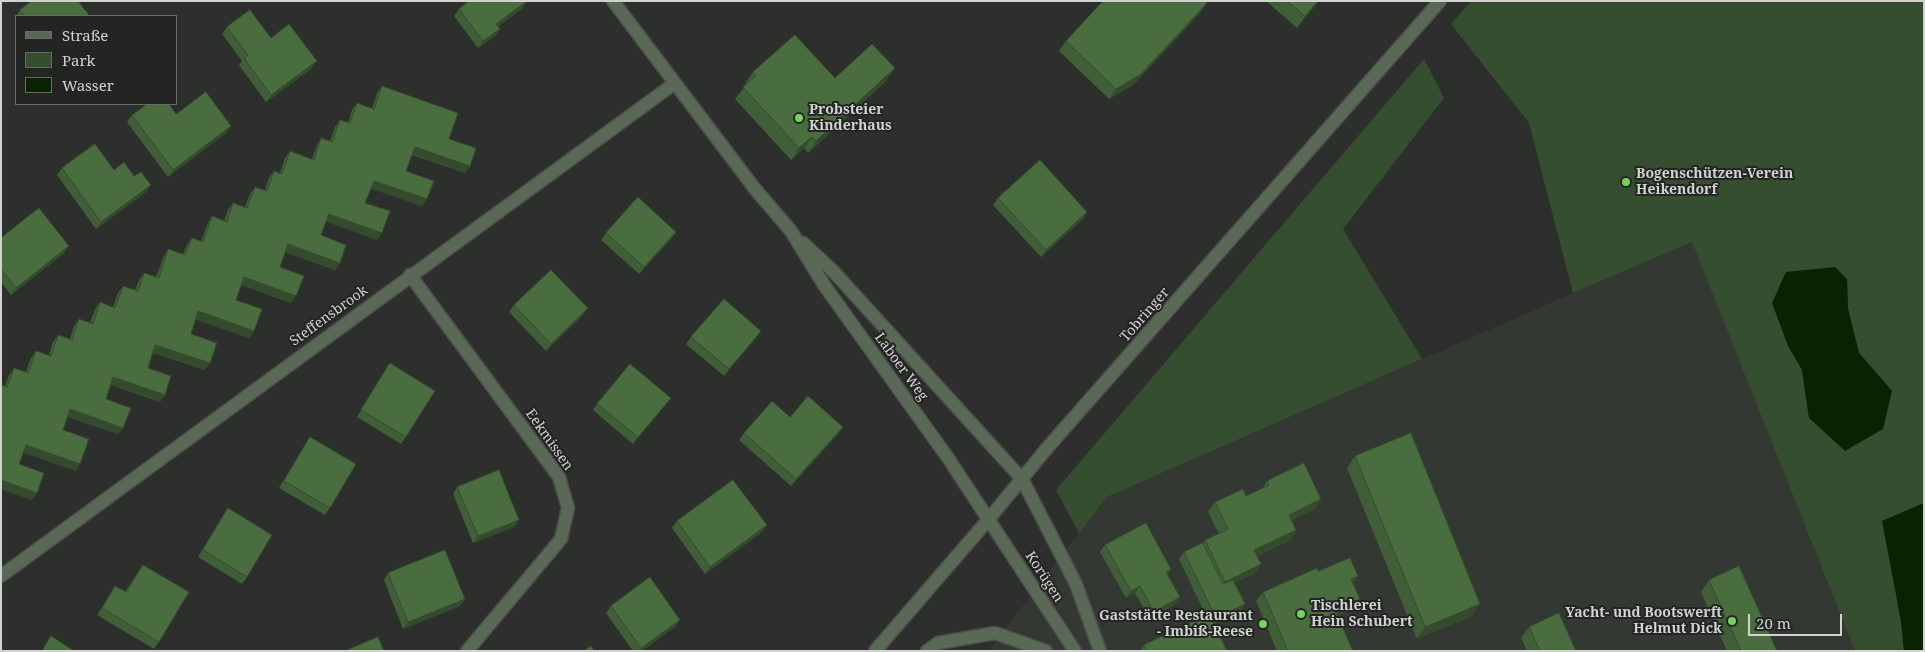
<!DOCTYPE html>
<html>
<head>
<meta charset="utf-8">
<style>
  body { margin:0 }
  #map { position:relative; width:1925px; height:652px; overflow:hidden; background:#2d2f2c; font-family:"Noto Serif",serif }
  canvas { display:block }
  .frame { position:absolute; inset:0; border:2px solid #d1d3d1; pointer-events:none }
  .legend { position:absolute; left:15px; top:15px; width:162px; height:90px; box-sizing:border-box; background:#232522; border:1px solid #696b68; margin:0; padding:6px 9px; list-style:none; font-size:15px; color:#d1d3d1 }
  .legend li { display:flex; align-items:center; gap:10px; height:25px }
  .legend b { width:25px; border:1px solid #696b68 }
  .scale { position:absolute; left:1748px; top:614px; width:94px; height:22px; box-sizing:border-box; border:2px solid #d1d3d1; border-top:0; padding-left:6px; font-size:15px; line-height:18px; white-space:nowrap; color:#d1d3d1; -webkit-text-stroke:4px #232522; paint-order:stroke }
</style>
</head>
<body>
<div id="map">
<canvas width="1925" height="652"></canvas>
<div class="frame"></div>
<ul class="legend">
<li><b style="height:6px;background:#596955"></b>Straße</li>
<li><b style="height:14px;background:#364e30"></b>Park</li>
<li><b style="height:14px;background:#092202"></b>Wasser</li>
</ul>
<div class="scale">20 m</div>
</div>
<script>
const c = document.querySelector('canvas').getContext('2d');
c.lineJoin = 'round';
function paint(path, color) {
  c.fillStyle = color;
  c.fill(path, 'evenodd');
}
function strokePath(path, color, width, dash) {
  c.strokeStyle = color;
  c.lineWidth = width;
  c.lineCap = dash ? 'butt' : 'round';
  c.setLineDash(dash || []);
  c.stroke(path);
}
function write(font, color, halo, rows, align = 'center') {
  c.font = font + ' "Noto Serif",serif';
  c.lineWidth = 4;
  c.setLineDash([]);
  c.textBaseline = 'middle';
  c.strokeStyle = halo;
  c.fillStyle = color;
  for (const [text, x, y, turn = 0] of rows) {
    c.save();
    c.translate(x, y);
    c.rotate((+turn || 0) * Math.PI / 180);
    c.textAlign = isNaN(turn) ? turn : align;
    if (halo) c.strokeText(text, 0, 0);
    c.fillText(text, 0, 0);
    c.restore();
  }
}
paint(new Path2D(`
  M1692,241L1855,651H988L1107,497Z`), '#333932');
paint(new Path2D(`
  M1471,1H1924V503L1883,521L1901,621L1904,651H1855L1692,242L1573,293L1529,123L1451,24ZM1847,279L1848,309L1859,353L1892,391L1809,418L1802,370Z
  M1424,59L1444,98L1343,229L1422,359L1107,497L1079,533L1056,490Z`), '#364e30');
paint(new Path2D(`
  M1835,267L1847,279L1848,309L1859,353L1892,391L1883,429L1845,451L1809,418L1802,370L1788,346L1772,303L1786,272Z
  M1924,503V651H1904L1901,621L1882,521Z`), '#092202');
const street = new Path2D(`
  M613,1L755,189L791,231L824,285L948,458L1075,651
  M803,243L834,272L1022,479L1076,584L1100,651
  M410,275L559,477L568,508L561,539L467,651
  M1,576L675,83
  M875,651L988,520L1048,447L1440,1
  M927,651L938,643L995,633L1046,651`);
strokePath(street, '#4b4d4a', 15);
strokePath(street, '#596955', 12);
paint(new Path2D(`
  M1266,1H1319L1297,28Z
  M523,8L498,26L500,29L495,36L478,48L454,16L459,9Z
  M20,10L88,16H16V18V17Z
  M1200,13L1134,84L1109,99L1059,51L1066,41Z
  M227,27L271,38L312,68L266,102L239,65L242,61L222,34Z
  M753,72L835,78L887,80L808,153L804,148L791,160L735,99L746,85L745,84Z
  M382,86L449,139L470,166L465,173L412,155L406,171L427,199L422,206L371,188L365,203L377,240L326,221L321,235L340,263L335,270L285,252L280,267L291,303L241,285L236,300L254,331L249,338L195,319L191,334L205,370L153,353L148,368L160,402L111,385L106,399L123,428L118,434L68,417L63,430L76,471L24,452L19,464L37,493L32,500L1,489V385L5,386L9,375L14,368L26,372L31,358L36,351L49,355L53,342L58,335L70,339L74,326L79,319L90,323L95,309L100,302L113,307L118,293L123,286L135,290L139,280L144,273L156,277L164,256L168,249L183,254L187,245L192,238L201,241L208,223L212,216L224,221L228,210L233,203L245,207L250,194L255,187L265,190L269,178L274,171L280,173L285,158L290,151L312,159L317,145L321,138L330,141L335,127L340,120L348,123L352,110L357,103L372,109L377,93Z
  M176,114L226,133L168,177L127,122L132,115Z
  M62,168L114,170L146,192L96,229L57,175Z
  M998,198L1087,212L1083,219L1041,257L993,205Z
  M606,233L671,239L639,274L601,240Z
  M1,238L64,253L11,295L1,282Z
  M514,305L583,315L546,351L509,312Z
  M761,331L756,338L724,376L686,344L691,337Z
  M390,363L406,437L401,444L357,417Z
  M671,398L633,444L593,410L597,404Z
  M790,417L843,427L838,434L791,486L739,440L744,433Z
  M310,437L330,508L325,515L279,488Z
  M1355,456L1472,616L1417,639L1347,468Z
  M1267,481L1315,509L1292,520L1296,530L1290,540L1257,556L1261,564L1254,574L1234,583L1245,604L1240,611L1214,624L1227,651H1140L1144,645L1206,616L1179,559L1184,552L1203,543L1205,540L1219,534L1208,512L1215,502L1246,496L1262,489Z
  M457,487L514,527L473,543L453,494Z
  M228,508L247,577L242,584L198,557Z
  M677,521L762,532L705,574L672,528Z
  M1105,545L1171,569L1167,574L1180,597L1175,604L1150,619L1135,593L1126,598L1100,552Z
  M143,565L159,642L154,649L97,615L115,586L125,592Z
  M1318,571L1358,576L1353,583L1360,599L1353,609L1337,616L1353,651H1277L1256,601L1263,592Z
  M388,573L460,606L403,629L384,580Z
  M1709,580L1777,651H1727L1701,592Z
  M611,606L675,627L642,651H633L606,613Z
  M1529,627L1576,651H1527L1521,638Z`), '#405e37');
paint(new Path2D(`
  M527,1L523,8L492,31L496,24Z
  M1318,1H1319L1297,28L1305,16Z
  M1207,3L1200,13L1134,84L1109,99L1116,89Z
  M500,29L495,36L478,48L483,41Z
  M317,61L312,68L266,102L271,95Z
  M895,68L887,80L808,153L816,141Z
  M231,126L226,133L168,177L173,170Z
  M812,137L804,148L791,160L799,148Z
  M415,147L470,166L465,173L410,154Z
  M374,181L427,199L422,206L369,188Z
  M151,185L146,192L96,229L101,222Z
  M1087,212L1083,219L1041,257L1046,250Z
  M329,214L382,233L377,240L324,221Z
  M676,232L671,239L639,274L644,267Z
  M288,244L340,263L335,270L283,251Z
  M69,246L64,253L11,295L16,288Z
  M244,277L296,296L291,303L239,284Z
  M588,308L583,315L546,351L551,344Z
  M198,311L254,331L249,338L193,318Z
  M761,331L756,338L724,376L729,369Z
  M155,345L210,363L205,370L151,352Z
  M113,377L165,395L160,402L109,384Z
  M671,398L666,405L633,444L638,437Z
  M70,409L123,428L118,434L66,416Z
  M843,427L838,434L791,486L796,479Z
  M26,445L80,464L76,471L21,452Z
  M1,480L37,493L32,500L1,489Z
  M1321,499L1315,509L1282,525L1289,515Z
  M519,520L514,527L473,543L478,536Z
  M767,525L762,532L705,574L710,567Z
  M1296,530L1290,540L1248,560L1254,550Z
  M1261,564L1254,574L1218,591L1225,582Z
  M1358,576L1351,586V579Z
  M1140,586L1135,593L1126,598L1131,591Z
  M1180,597L1175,604L1150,619L1154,612Z
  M465,599L460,606L403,629L408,622Z
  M1360,599L1353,609L1328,620L1335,610Z
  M1245,604L1240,611L1211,625L1216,618Z
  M1480,604L1472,616L1417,639L1425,627Z
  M680,620L675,627L642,651H639L641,648Z`), '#344c2d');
const building = new Path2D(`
  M32,1H78L89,15L87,16H25L20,10Z
  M469,1H527L496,24L500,29L483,41L459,9Z
  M1105,1H1204L1207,3L1141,74L1116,89L1066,41L1100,4Z
  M1288,1H1318L1305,16Z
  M250,10L271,38L289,24L317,61L271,95L244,58L248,55L227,27Z
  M795,35L835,78L872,44L895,68L816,141L812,137L799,148L743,87L756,76L753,72Z
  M382,86L458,113L449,139L476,148L470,166L415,147L406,171L434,181L427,199L374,181L365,203L390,211L382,233L329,214L321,235L346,245L340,263L288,244L280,267L304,276L296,296L244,277L236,300L262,309L254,331L198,311L191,334L217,343L210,363L155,345L148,368L171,376L165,395L113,377L106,399L131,408L123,428L70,409L63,430L89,439L80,464L26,445L19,464L44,473L37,493L1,480V385L7,387L14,368L28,373L36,351L51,356L58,335L72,340L79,319L93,324L100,302L115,308L123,286L138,291L144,273L159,278L168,249L185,255L192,238L203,242L212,216L227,222L233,203L247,208L255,187L267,191L274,171L282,174L290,151L314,160L321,138L332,142L340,120L350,123L357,103L374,109Z
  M206,92L231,126L173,170L132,115L147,104H169L176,114Z
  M95,144L114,170L124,162L134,176L141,172L151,185L101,222L62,168Z
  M1040,160L1087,212L1046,250L998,198Z
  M638,197L676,232L644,267L606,233Z
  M39,208L69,246L16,288L1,269V238Z
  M551,270L588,308L551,344L514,305Z
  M724,299L761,331L729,369L691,337Z
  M390,363L435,391L406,437L361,410Z
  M630,364L671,398L638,437L597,404Z
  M808,396L843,427L796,479L744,433L772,401L790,417Z
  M1411,433L1480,604L1425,627L1355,456Z
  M310,437L356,464L330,508L284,481Z
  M1304,463L1321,499L1289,515L1296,530L1254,550L1261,564L1225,582L1205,540L1228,529L1215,502L1243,489L1246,496L1269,485L1267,481Z
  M499,470L519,520L478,536L457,487Z
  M733,480L767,525L710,567L677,521Z
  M228,508L272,535L247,577L203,550Z
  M1146,523L1171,569L1166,572L1180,597L1154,612L1140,586L1131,591L1105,545Z
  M1203,543L1223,584L1233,580L1245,604L1216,618L1184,552Z
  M445,550L465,599L408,622L388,573Z
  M1350,558L1358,576L1351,579L1360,599L1335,610L1353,651H1288L1263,592L1317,568L1318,571Z
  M143,565L189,592L159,642L102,608L115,586L126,592Z
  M1739,566L1777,651H1741L1709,580Z
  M650,577L680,620L641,648L611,606Z
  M1559,613L1576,651H1540L1529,627Z
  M1209,614L1227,651H1147L1144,645Z
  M51,636L74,651H42Z
  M378,637L384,651H345Z
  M591,646L594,651H584Z`);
paint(building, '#4a6d40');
strokePath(building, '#344c2d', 1);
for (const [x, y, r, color] of [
  [799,118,5,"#76d25a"],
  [1626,182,5,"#76d25a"],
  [1301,614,5,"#76d25a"],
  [1732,621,5,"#76d25a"],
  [1263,624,5,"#76d25a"]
]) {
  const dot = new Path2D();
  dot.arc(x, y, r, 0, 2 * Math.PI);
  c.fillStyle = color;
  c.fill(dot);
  strokePath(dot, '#232522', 2);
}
write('bold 14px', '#d1d3d1', '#232522', [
  ["Probsteier",809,110],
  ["Kinderhaus",809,126],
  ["Bogenschützen-Verein",1636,174],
  ["Heikendorf",1636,190],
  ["Tischlerei",1311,606],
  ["Hein Schubert",1311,622],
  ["Yacht- und Bootswerft",1722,613,"right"],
  ["Helmut Dick",1722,629,"right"],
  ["Gaststätte Restaurant",1253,616,"right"],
  ["- Imbiß-Reese",1253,632,"right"]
], 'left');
write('14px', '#d1d3d1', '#232522', [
  ["Tobringer",1145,315,-49],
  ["Steffensbrook",329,316,-36],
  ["Laboer Weg",901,367,54],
  ["Eekmissen",549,440,55],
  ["Korügen",1044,577,57]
]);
</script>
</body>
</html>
